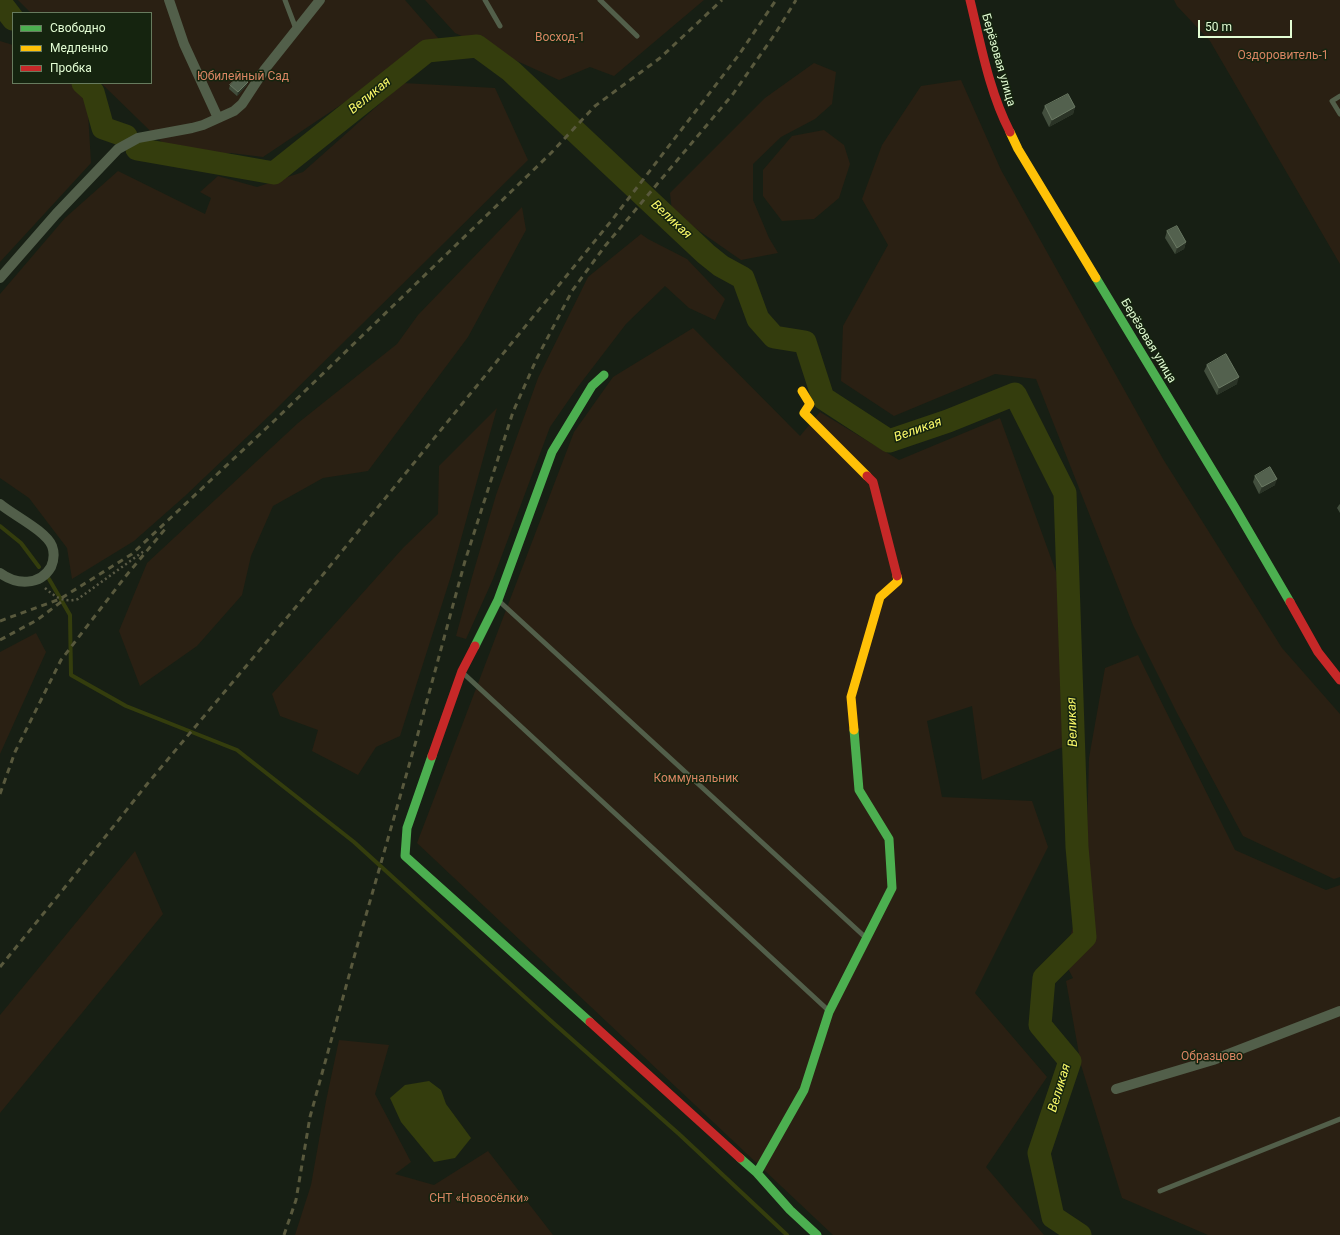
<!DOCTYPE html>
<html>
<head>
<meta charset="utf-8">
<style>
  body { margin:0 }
  #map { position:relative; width:1340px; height:1235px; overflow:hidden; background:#171f14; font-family:Roboto,sans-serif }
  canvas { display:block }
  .legend { position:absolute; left:12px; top:12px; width:140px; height:72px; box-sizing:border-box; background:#15240f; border:1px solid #677b5e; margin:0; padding:5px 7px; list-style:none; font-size:12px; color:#e3fdd4 }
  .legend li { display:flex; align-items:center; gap:8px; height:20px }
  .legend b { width:20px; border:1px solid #677b5e }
  .scale { position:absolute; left:1198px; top:20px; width:94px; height:18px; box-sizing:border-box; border:2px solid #e3fdd4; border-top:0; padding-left:5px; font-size:12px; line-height:14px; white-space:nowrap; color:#e3fdd4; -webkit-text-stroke:3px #15240f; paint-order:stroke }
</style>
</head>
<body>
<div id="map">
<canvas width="1340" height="1235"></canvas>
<ul class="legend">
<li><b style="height:5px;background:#4caf50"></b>Свободно</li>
<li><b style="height:5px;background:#ffc107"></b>Медленно</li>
<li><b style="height:5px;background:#c62828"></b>Пробка</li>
</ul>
<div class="scale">50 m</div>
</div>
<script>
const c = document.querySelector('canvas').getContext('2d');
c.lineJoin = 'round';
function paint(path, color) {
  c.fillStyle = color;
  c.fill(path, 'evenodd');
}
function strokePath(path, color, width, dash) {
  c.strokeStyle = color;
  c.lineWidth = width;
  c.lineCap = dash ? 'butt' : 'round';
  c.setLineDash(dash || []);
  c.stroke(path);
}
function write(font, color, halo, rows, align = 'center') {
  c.font = font + ' Roboto,sans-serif';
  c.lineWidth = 3;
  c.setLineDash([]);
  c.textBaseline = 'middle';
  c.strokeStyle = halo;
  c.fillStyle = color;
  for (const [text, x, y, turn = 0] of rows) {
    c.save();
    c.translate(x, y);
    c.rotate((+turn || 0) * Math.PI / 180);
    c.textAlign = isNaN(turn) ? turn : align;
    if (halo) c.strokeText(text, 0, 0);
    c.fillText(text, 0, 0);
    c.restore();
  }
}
paint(new Path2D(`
  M18,0H405L439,39L263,157L231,153L177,157L101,83H151V13H31Z
  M425,0H704L614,76L590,67L559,80L455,33Z
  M1174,0H1340V264L1210,41L1177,6Z
  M0,41L13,45V83H75L87,96L91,163L0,262Z
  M814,63L836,72L832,104L815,119L781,137L753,164V200L769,238L778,253L741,260L672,212L670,193L765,98Z
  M961,80L1001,170L1163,459L1282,648L1340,714V877L1334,879L1243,836L1177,713L1133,625L1036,379L995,374L894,416L841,381L843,326L888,245L862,199L882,145L921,86Z
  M403,83L495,88L528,160L270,415L185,496L134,541L72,579L67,548L29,498L0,478V294L65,218L118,171L205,214L211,198L200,192L218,176L257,187L303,172Z
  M824,130L844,145L850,164L839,198L814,219L782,221L763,196V170L792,136Z
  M522,207L526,230L468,337L368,471L323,478L273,506L251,556L242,595L197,646L140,686L119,631L147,563L298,423L397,344L418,315Z
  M641,234L648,239L687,259L725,299L715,320L689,308L665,286L626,324L577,388L550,427L493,579L466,639L456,636L472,577L496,495L538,378L588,277Z
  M693,328L800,436L820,412L899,460L1000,418L1067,602L1068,745L982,780L972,706L927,721L942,797L1032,801L1048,847L975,993L1047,1077L986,1167L1044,1235H833L417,843L574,432L613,377Z
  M497,408L450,579L400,736L376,747L358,775L312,751L318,730L280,716L272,694L403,548L438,514L439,466Z
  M36,633L46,652L0,754V652Z
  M1138,655L1235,850L1326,890L1340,885V1235H1208L1122,1198L1081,1065L1066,981L1073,978L1063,959L1075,921L1087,830L1089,758L1105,668Z
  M135,851L163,914L0,1113V1015Z
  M339,1040L389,1045L375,1094L411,1162L395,1174L434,1185L488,1151L553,1235H295L311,1185L326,1101Z`), '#2a2013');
paint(new Path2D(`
  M429,1081L441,1090L446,1104L471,1138L455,1158L434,1162L401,1122L390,1098L405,1085Z`), '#343d0d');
strokePath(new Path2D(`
  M0,526L21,543L39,567
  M49,579L70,615L71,675L126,706L237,750L354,842L550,1020L679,1134L787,1235`), '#343d0d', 4);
strokePath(new Path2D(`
  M0,2L13,19
  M83,83L93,92L103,128L126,136
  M137,149L274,173L427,51L477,46L511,71L706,254L721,266L743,278L758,319L774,337L805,342L823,398L889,441L948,421L1015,394L1065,493L1077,847L1085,937L1044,978L1040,1025L1070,1061L1039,1153L1053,1217L1080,1235`), '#343d0d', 23);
strokePath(new Path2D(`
  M45,588C55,597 64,603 78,599L144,551`), '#5b5b46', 2.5, [2, 3]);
strokePath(new Path2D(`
  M285,0L296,29
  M485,0L500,26
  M600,0L637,36
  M1340,96L1332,101L1340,114
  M499,601L865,937
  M463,673L829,1011
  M1160,1191L1340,1119`), '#525f4a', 5);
strokePath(new Path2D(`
  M169,0L184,44L218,118
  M0,278L56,214L118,149L138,138L192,128L203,125L234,111L242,104L265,69L320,0
  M0,504C13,515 46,531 52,546C55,554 54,560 51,567C40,586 16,585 0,573
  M1116,1089L1213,1060L1340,1011`), '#525f4a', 10);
strokePath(new Path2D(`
  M1096,278L1234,506L1290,602
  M475,646L498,600L552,452L592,386L604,375
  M432,756L407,828L405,856L590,1022
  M740,1158L757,1173L790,1210L817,1235
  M757,1173L804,1090L829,1012L892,888L889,839L859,790L854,730`), '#4caf50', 9);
strokePath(new Path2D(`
  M1010,132L1018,149L1096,278
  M802,391L810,404L804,413L867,476
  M854,730L851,697L880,597L898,581L897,576`), '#ffc107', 9);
strokePath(new Path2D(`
  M970,0C981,45 989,91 1010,132
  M867,476L873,482L897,576
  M1290,602L1318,652L1340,680
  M432,756L462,671L475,646
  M590,1022L740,1158`), '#c62828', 9);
strokePath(new Path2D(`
  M0,621L60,599L132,554L275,420L396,303L551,153L595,106L660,58L722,0
  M0,640L37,620L61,602
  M0,794L15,752L61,660L125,577L166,528
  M0,967L70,881L148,783L321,577L612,220L738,56L776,0
  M284,1235L296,1200L310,1117L358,943L416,741L465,561L513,412L537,358L572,291L605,246L733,94L775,34L796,0`), '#59593d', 3, [6, 5]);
paint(new Path2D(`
  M230,85H247L237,96L229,89Z
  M1045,106L1075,107L1073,114L1049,127L1042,113Z
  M1167,231L1186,242L1184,249L1175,254L1165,238Z
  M1207,365L1237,384L1217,395L1204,371Z
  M1255,476L1275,485L1259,494L1253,482Z
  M1340,504V513L1337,508L1339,505Z`), '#424e3d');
paint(new Path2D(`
  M248,82L247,85L237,96L238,92Z
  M1075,107L1073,114L1049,127L1052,120Z
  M1186,242L1184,249L1175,254L1177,248Z
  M1239,377L1237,384L1217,395L1219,388Z
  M1277,479L1275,485L1259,494L1262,487Z`), '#2a3326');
const building = new Path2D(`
  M240,75L248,82L238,92L230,85Z
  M1068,94L1075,107L1052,120L1045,106Z
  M1177,226L1186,242L1177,248L1167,231Z
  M1226,354L1239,377L1219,388L1207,365Z
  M1270,467L1277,479L1262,487L1255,476Z`);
paint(building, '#53614e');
strokePath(building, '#6a7963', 1);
write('12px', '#da8563', '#15240f', [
  ["Восход-1",560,38],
  ["Оздоровитель-1",1283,56],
  ["Юбилейный Сад",243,77],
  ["Коммунальник",696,779],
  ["Образцово",1212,1057],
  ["СНТ «Новосёлки»",479,1199]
]);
write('12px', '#e3fdd4', '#15240f', [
  ["Берёзовая улица",998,60,74],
  ["Берёзовая улица",1148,341,59]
]);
write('italic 13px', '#f8f767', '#15240f', [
  ["Великая",370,96,-39],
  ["Великая",671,220,43],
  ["Великая",918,430,-20],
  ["Великая",1073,722,-92],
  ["Великая",1060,1088,-73]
]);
</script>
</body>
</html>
